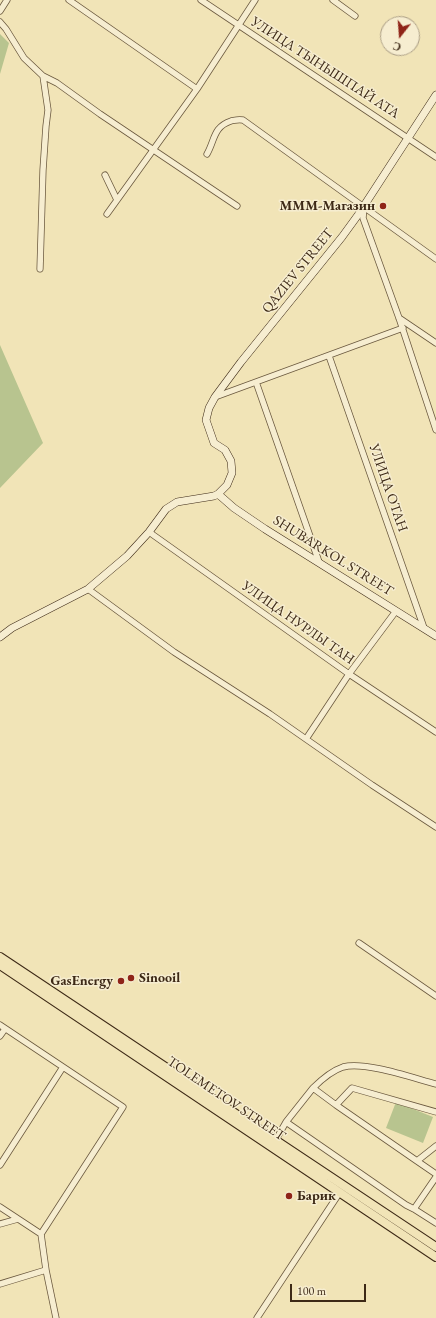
<!DOCTYPE html>
<html>
<head>
<meta charset="utf-8">
<style>
  body { margin:0 }
  #map { position:relative; width:436px; height:1318px; overflow:hidden; background:#f1e4b7; font-family:"EB Garamond",serif }
  canvas { display:block }
  .north { position:absolute; left:380px; top:16px; width:40px; height:40px; box-sizing:border-box; background:#f6edd0; border:1px solid #ac9f86; border-radius:50%; rotate:197deg; font-size:11px; font-weight:700; line-height:16px; text-align:center; color:#3d2916 }
  .north::after { content:''; display:block; margin:auto; width:14px; height:18px; background:#8f2418; clip-path:polygon(50% 0,100% 100%,50% 72%,0 100%) }
  .scale { position:absolute; left:290px; top:1284px; width:76px; height:18px; box-sizing:border-box; border:2px solid #3d2916; border-top:0; padding-left:5px; font-size:12px; line-height:14px; white-space:nowrap; color:#3d2916; -webkit-text-stroke:3px #f6edd0; paint-order:stroke }
</style>
</head>
<body>
<div id="map">
<canvas width="436" height="1318"></canvas>
<div class="north">С</div>
<div class="scale">100 m</div>
</div>
<script>
const c = document.querySelector('canvas').getContext('2d');
c.lineJoin = 'round';
function paint(path, color) {
  c.fillStyle = color;
  c.fill(path, 'evenodd');
}
function strokePath(path, color, width, dash) {
  c.strokeStyle = color;
  c.lineWidth = width;
  c.lineCap = dash ? 'butt' : 'round';
  c.setLineDash(dash || []);
  c.stroke(path);
}
function write(font, color, halo, rows, align = 'center') {
  c.font = font + ' "EB Garamond",serif';
  c.lineWidth = 3;
  c.setLineDash([]);
  c.textBaseline = 'middle';
  c.strokeStyle = halo;
  c.fillStyle = color;
  for (const [text, x, y, turn = 0] of rows) {
    c.save();
    c.translate(x, y);
    c.rotate((+turn || 0) * Math.PI / 180);
    c.textAlign = isNaN(turn) ? turn : align;
    if (halo) c.strokeText(text, 0, 0);
    c.fillText(text, 0, 0);
    c.restore();
  }
}
paint(new Path2D(`
  M0,34L9,43L0,74Z
  M0,345L43,443L0,488Z
  M396,1102L433,1117L423,1143L386,1128Z`), '#b8c48f');
const street = new Path2D(`
  M69,0L197,89
  M201,0L436,157
  M333,0L355,16
  M0,11L7,0
  M0,22L6,29L24,58L43,76L57,83L100,114L237,206
  M207,154C215,140 213,127 231,121C236,120 238,119 243,120L436,259
  M105,175L117,200
  M364,206L363,218L399,318L436,430
  M107,214L197,89L255,0
  M40,269L43,170L46,126L48,110L43,76
  M399,318L436,343
  M329,356L424,628
  M256,382L319,562
  M215,397L403,328
  M149,532L349,674L436,732
  M88,589L174,652L270,714L372,785L436,827
  M306,739L349,674L396,611
  M359,943L436,996
  M0,1025L123,1107L41,1234L0,1207
  M0,1036L5,1029
  M313,1088C322,1079 331,1071 343,1067C365,1061 413,1078 436,1084
  M336,1105L417,1161L436,1146
  M286,1122L406,1205L414,1209L436,1177
  M275,1139L278,1136L286,1122L313,1088L336,1105L352,1088L436,1112
  M417,1161L436,1174
  M0,1165L63,1067
  M414,1209L436,1223
  M0,1224L18,1219
  M46,1270L56,1318
  M0,1284L46,1270L41,1234
  M257,1318L340,1192`);
const secondary = new Path2D(`
  M218,494L234,508L265,529L436,636
  M0,637L12,628L88,589L127,556L149,532L166,509L177,502L214,496L218,494L227,485L232,473L231,461L225,450L214,443L206,420L209,408L215,397L241,362L342,237L358,215L436,95`);
const primary = new Path2D(`
  M0,957L436,1247
  M0,965L436,1257`);
strokePath(street, '#6a583e', 7);
strokePath(secondary, '#3d2916', 8);
strokePath(primary, '#3d2916', 10);
strokePath(street, '#f6edd0', 5.5);
strokePath(secondary, '#f6edd0', 7);
strokePath(primary, '#f1e4b7', 8);
for (const [x, y, r, color] of [
  [383,206,4,"#8f2418"],
  [131,978,4,"#8f2418"],
  [121,981,4,"#8f2418"],
  [289,1196,4,"#8f2418"]
]) {
  const dot = new Path2D();
  dot.arc(x, y, r, 0, 2 * Math.PI);
  c.fillStyle = color;
  c.fill(dot);
  strokePath(dot, '#f6edd0', 1.5);
}
write('14px', '#3d2916', '#f6edd0', [
  ["УЛИЦА ТЫНЫШПАЙ АТА",325,68,33],
  ["QAZIEV STREET",298,271,-51],
  ["УЛИЦА ОТАН",388,488,71],
  ["SHUBARKOL STREET",333,556,32],
  ["УЛИЦА НУРЛЫ ТАН",298,623,35],
  ["TOLEMETOV STREET",226,1099,34]
]);
write('bold 14px', '#3d2916', '#f6edd0', [
  ["МММ-Магазин",375,206],
  ["Sinooil",139,978,"left"],
  ["GasEnergy",113,981],
  ["Барик",297,1196,"left"]
], 'right');
</script>
</body>
</html>
